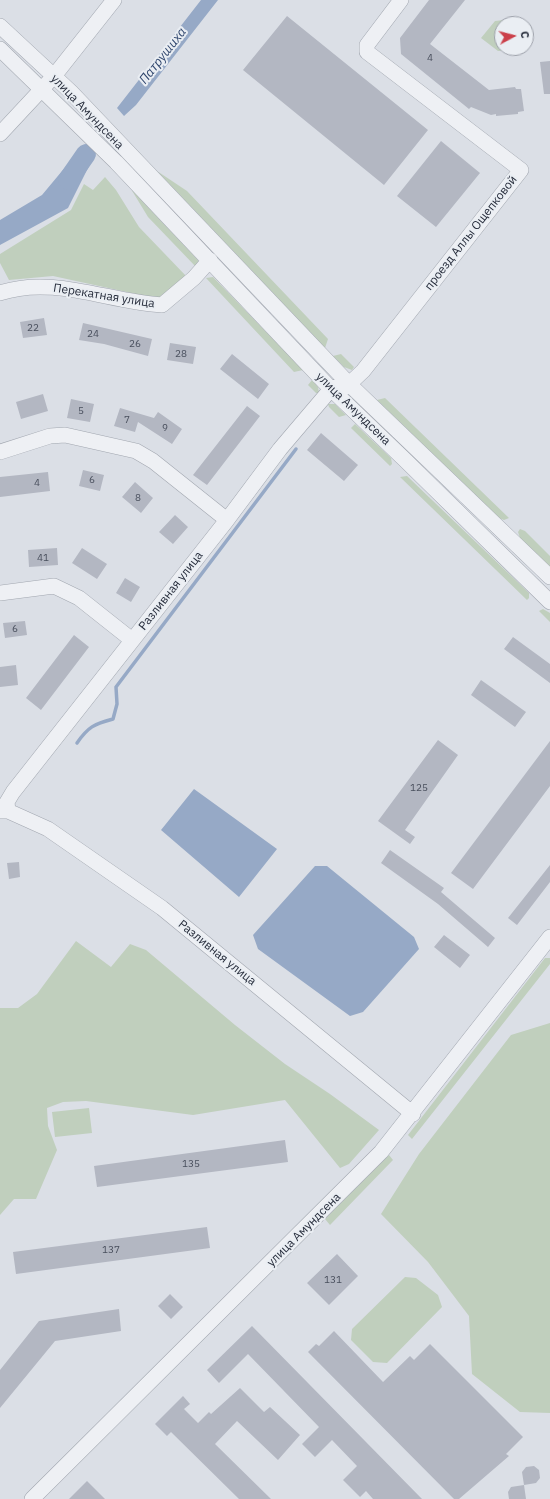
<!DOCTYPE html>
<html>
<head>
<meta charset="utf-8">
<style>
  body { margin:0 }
  #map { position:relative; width:550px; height:1499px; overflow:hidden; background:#dbdfe6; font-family:"IBM Plex Sans",sans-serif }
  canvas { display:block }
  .north { position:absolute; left:494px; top:16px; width:40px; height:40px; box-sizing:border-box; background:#eaeef3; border:1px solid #9ca0a9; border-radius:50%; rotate:83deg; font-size:11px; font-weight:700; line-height:16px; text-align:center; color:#262c3b }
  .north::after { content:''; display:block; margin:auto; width:14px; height:18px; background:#cb404a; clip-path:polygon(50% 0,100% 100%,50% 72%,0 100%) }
</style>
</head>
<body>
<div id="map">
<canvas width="550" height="1499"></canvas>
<div class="north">С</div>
</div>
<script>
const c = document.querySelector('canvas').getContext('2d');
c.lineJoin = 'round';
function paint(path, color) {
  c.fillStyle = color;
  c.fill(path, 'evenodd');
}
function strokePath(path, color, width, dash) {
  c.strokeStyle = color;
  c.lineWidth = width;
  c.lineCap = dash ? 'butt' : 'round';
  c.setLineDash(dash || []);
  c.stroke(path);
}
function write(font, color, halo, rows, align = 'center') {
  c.font = font + ' "IBM Plex Sans",sans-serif';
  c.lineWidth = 4;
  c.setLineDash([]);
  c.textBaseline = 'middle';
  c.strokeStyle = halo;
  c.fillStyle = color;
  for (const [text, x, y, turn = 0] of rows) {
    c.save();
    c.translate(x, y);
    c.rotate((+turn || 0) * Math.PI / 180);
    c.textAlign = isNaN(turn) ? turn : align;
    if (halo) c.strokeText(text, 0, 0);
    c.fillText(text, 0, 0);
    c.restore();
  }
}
paint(new Path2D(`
  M513,19V24H502V48L516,49L498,51L481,38L495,21Z
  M157,171L187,191L328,339L325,348Z
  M105,177L116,190L139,227L187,277L159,299L53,276L9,280L0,263V254L71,210L84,184L93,190Z
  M131,189L198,260V264L196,267L148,217Z
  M213,277L303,370L294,372L206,278Z
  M341,354L354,367L352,370L344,367L333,356Z
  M312,380L318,387L319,393H316L308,385Z
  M385,398L509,518L504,520L499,518L377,400Z
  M328,404H335L346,415L339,417L329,407Z
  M355,424L391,458L392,464L390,466L351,428Z
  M407,476L529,593V598L527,600L400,477Z
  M520,529L525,531L550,556V567L520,538L518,532Z
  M543,609L550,613V622L539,611Z
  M76,941L111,967L130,944L146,950L235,1025L285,1064L330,1094L379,1130L349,1164L340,1168L285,1100L193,1115L86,1101L63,1102L47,1108L48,1126L57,1150L36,1199H14L0,1215V1008H18L37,994Z
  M545,958H550V964L412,1139L408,1135Z
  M550,1023V1413L520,1412L472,1374L469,1316L428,1262L381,1214L419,1154L511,1035Z
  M89,1108L92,1133L55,1137L52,1112Z
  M389,1155L393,1160L330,1225L325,1219Z
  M405,1277L416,1278L438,1295L442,1307L387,1363L373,1362L351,1340L352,1329Z`), '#c0cfbd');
paint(new Path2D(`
  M201,0H218L136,105L124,116L117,108Z
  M77,153L90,164L68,208L0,245V220L42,195Z
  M194,789L277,849L239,897L161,830Z
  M315,866H327L414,937L419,949L363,1012L350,1016L258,949L253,935Z`), '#96a9c6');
strokePath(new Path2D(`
  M77,743C88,727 94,724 113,719L117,704L116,687L296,449`), '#96a9c6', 3.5);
strokePath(new Path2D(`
  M68,180L86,154`), '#96a9c6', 20);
paint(new Path2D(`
  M429,0H465L430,44L489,90L515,87L516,89H521L524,111L518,112V114L496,116V114L491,115L471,107L469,109L401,54L400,38Z
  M287,16L428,130L384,185L243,70Z
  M550,61V94H544L540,62Z
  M441,141L480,173L436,227L397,196Z
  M44,318L47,335L23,338L20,322Z
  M83,323L152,339L148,356L104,344L79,340Z
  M170,343L196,347L193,364L167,360Z
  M232,354L269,384L258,399L220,369Z
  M43,394L48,411L21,419L16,402Z
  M71,399L94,404L90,422L67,418Z
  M247,406L260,416L207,485L193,475Z
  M120,408L154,418L158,412L182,429L172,444L138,422L135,432L114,426Z
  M321,433L358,465L344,481L307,450Z
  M83,470L104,475L100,491L79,486Z
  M48,472L50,491L0,497V477Z
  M135,482L153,498L141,513L122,497Z
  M175,515L188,527L173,544L159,532Z
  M57,548L58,565L29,567L28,550Z
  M82,548L107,564L97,579L72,563Z
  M125,578L140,587L131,602L116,593Z
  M25,621L27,635L5,638L3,623Z
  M74,635L89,647L41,710L26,698Z
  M513,637L550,664V683L504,649Z
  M16,665L18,685L0,687V667Z
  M481,680L526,712L515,727L471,695Z
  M438,740L458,755L405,830L415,837L410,844L378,821Z
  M550,741V786L473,889L451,873Z
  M390,850L444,888L441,892L495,938L488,947L438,904L381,863Z
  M19,862L20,877L9,879L7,863Z
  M550,865V882L517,925L508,918Z
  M444,935L470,955L460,968L434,947Z
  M285,1140L288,1162L97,1187L94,1166Z
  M207,1227L210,1248L16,1274L13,1252Z
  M337,1254L358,1276L329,1305L307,1283Z
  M170,1294L183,1307L171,1319L158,1306Z
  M119,1309L121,1331L55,1341L0,1408V1370L39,1321Z
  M252,1326L422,1499H373L366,1491L360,1497L343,1480L357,1466L332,1440L315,1457L302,1444L319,1427L248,1354L219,1383L207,1370Z
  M334,1331L383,1382L410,1356L414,1360L430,1344L523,1437L506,1454L509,1456L459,1499H454L308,1352L316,1344L319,1346Z
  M240,1388L264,1412L270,1407L300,1435L278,1460L237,1421L215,1444L271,1499H239L171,1432L167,1436L155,1424L183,1396L190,1404L184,1409L198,1423L209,1412L211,1414Z
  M534,1466L539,1470L540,1478L536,1483L524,1485L522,1472L526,1467Z
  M87,1481L105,1499H69Z
  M524,1485L526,1499H509L508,1492L511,1487Z`), '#b3b7c2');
const minor = new Path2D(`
  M0,26L71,92L349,384L550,577
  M0,49L116,162L331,389L403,458L550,602
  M0,134L54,76L114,0
  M0,293C53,275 109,302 162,305L194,278L210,260
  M0,452L50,436L65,435L136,451L153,461L227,520
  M0,593L54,586L79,598L132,640
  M0,811H8L48,829L162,908L413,1114
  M8,811L7,802L13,792L227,520L280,449L331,389L336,387H346L363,371L521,170L367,52V45L401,0
  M32,1499L381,1152L550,937`);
strokePath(minor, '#a1a6af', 16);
strokePath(minor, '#eef0f4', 15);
write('10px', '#494f5d', null, [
  ["4",430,58],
  ["22",33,328],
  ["24",93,334],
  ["26",135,344],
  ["28",181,354],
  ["5",81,411],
  ["7",127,420],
  ["9",165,428],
  ["6",92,480],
  ["4",37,483],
  ["8",138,498],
  ["41",43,558],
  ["6",15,629],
  ["125",419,788],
  ["135",191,1164],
  ["137",111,1250],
  ["131",333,1280]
]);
write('12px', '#262c3b', '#eaeef3', [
  ["улица Амундсена",87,112,46],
  ["проезд Аллы Ощепковой",471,233,-52],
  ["Перекатная улица",104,296,9],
  ["улица Амундсена",353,409,44],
  ["Разливная улица",171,591,-52],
  ["Разливная улица",217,953,39],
  ["улица Амундсена",304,1230,-45]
]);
write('italic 13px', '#31476e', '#eaeef3', [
  ["Патрушиха",163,56,-52]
]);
</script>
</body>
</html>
